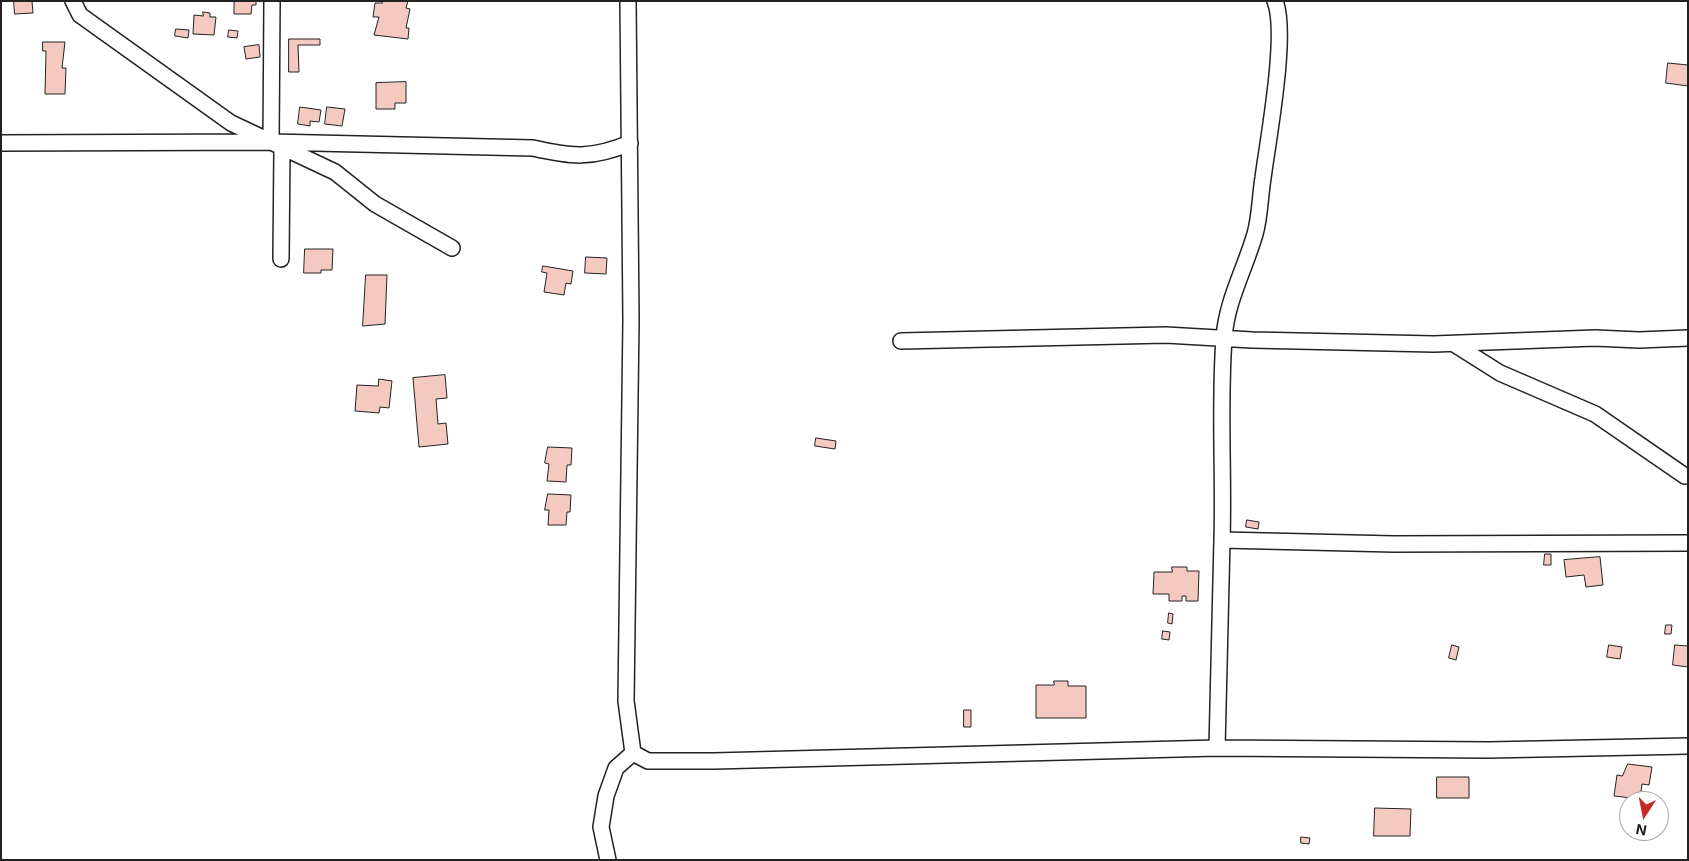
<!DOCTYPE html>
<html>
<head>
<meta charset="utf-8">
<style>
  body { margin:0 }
  #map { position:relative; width:1689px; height:861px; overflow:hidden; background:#fff; font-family:Inter,sans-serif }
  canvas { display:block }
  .frame { position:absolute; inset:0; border:2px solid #222; pointer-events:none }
  .north { position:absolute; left:1619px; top:791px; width:50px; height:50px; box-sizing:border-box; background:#fff; border:1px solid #a7a7a7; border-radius:50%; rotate:191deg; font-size:14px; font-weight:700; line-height:20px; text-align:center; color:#222 }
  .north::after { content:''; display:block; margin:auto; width:18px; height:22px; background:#c62828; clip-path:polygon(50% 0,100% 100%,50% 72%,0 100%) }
</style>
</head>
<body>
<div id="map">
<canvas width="1689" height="861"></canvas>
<div class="frame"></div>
<div class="north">N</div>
</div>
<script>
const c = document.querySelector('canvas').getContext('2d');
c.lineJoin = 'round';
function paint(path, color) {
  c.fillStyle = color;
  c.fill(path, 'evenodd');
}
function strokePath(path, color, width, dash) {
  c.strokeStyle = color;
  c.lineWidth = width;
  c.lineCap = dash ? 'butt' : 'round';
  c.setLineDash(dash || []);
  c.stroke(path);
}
const building = new Path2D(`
  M14,1H32L33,13L15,14Z
  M231,1H256V5H252L251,14H234V1Z
  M383,1H408L406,8L410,9L406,28H409L408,39L374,35L379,17H373L375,3H382Z
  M203,12L210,13V17H216L214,35L193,34L194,15L203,16Z
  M176,29L189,30L188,38L175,36Z
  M229,30L238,31L237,38L228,37Z
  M289,39H320V45H298L299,72H289Z
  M43,42H65L62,68H66L65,94H45L46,51H43Z
  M259,45L260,57L246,59L244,47Z
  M1668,63L1688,65V86L1666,83Z
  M406,82V103H395V109H376V83Z
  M300,107L321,110L319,122L310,121V126L298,124Z
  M327,107L345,109L342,126L325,124Z
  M305,249H333L332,270H321V273H304Z
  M586,257L607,258L606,274L585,273Z
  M543,266L573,271L571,284L566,283L564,295L544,292L547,273L542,272Z
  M366,275H387L385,324L363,326Z
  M445,375L447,398L436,399L438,424L446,423L448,444L419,447L413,378Z
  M379,379L392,381L389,408L380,407L379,413L355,411L357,385L378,386Z
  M816,438L836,441L835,449L815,446Z
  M548,447L572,448L571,465H567L566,482L547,481L549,464L545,463Z
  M548,494L571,495L570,512H567L566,525H548L549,510H545Z
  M1247,520L1259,522L1258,529L1246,527Z
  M1545,554H1551V565H1544Z
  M1600,557L1603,585L1586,587L1584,575L1566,577L1564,560Z
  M1172,567H1187V571H1199L1198,601H1186V596H1182V601H1169V594H1153L1154,572H1172Z
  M1169,613L1173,614L1172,624L1168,623Z
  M1666,625H1672L1671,634H1665Z
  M1163,631L1170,632L1169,640L1162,639Z
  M1452,645L1459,647L1456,660L1449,658Z
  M1609,645L1622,647L1620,659L1607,657Z
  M1675,645L1688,646V667L1673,665Z
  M1054,681H1068V686H1086V718H1036V685H1054Z
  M964,710H971V727H964Z
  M1628,764L1652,767L1649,785L1642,784L1640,799L1614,796L1617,775L1622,776Z
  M1437,777H1469V798H1437Z
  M1375,808L1411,809L1410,836H1374Z
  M1301,837L1310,838L1309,844L1301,843Z`);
paint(building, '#f3c9c0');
strokePath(building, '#222', 1);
const minor = new Path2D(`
  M73,1L80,15L231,123L335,172L375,204L452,248
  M628,1L631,320L626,701L633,753L648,761H714L1217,748
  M271,142L272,1
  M1,143L271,142L533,148C572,157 592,159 630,143
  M281,259L282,148
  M901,341L1166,335L1252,340L1434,344L1595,338L1639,340L1688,338
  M1454,344L1500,373L1595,414L1685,476
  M1222,540C1224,473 1219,406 1224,339C1226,302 1245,269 1255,234C1260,217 1260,196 1263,178C1268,140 1288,33 1275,1
  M1688,543L1394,544L1222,540L1217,748L1489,750L1688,746
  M608,860L601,827L606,796L616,768L633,753`);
strokePath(minor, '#222', 18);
strokePath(minor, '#fff', 15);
</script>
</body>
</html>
